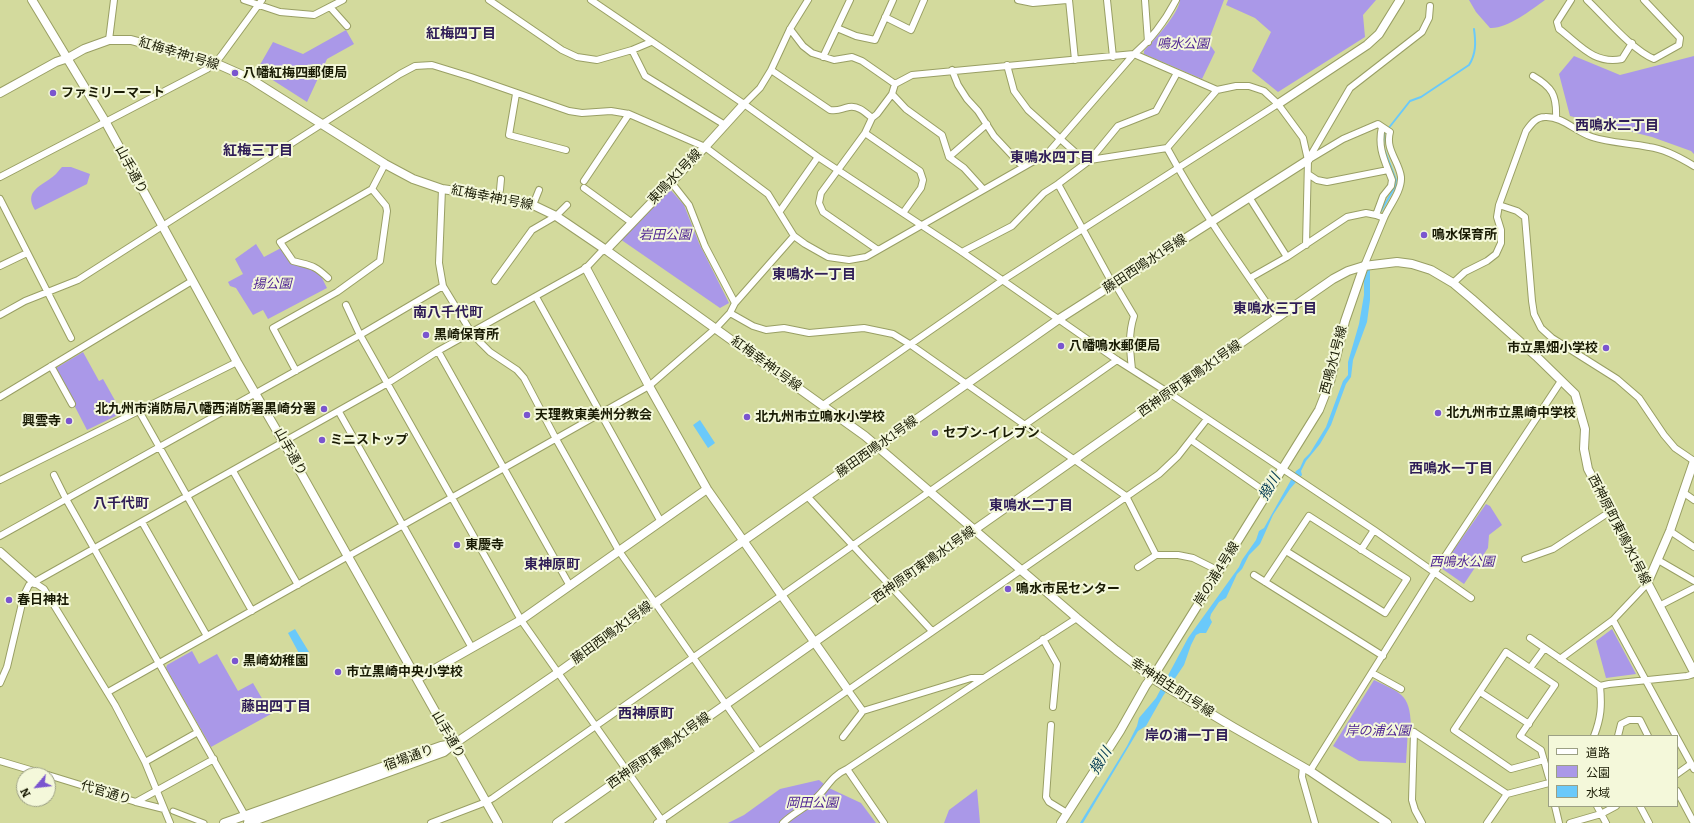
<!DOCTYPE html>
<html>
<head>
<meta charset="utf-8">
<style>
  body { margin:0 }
  #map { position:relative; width:1694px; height:823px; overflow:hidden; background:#d3da9d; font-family:Bitter,"Noto Sans JP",serif }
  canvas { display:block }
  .legend { position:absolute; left:1548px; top:735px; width:130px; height:72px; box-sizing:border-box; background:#f4f8da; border:1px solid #9ca084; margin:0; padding:5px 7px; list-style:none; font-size:12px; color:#191b04 }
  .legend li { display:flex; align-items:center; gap:8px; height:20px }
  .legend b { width:20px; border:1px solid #9ca084 }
  .north { position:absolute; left:16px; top:767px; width:40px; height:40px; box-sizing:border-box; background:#f4f8da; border:1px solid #9ca084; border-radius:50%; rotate:242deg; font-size:11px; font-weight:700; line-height:16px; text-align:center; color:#191b04 }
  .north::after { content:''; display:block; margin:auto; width:14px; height:18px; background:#7a55cf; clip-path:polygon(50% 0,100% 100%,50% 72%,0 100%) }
</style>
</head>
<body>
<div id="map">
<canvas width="1694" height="823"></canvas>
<ul class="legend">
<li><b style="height:5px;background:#fff"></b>道路</li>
<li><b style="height:11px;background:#aa98e8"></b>公園</li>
<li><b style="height:11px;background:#6ac9fa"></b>水域</li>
</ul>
<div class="north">N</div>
</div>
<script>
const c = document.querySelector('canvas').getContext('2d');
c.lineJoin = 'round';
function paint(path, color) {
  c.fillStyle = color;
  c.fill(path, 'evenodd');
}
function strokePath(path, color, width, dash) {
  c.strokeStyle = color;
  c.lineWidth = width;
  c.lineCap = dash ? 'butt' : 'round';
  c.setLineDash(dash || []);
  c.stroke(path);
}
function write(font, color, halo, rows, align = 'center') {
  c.font = font + ' Bitter,"Noto Sans JP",serif';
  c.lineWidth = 4;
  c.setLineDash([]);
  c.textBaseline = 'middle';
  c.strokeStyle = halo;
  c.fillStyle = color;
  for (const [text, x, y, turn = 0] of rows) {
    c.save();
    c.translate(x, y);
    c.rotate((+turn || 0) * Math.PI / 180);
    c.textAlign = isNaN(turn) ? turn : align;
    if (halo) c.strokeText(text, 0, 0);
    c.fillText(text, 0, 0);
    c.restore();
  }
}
paint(new Path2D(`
  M1180,0H1224L1208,42L1215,52L1202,79L1144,54V51C1154,40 1178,15 1180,0Z
  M1228,0H1376L1363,15L1365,37L1278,92L1252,71L1271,32L1255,18L1226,5Z
  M1469,0H1545C1531,10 1507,29 1490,28L1476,12Z
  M346,30L354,44L327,59L307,102L257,70L273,42L303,54Z
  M1574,56L1620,75L1694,56V154L1691,151L1652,137L1570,116L1559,74Z
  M62,167H71L90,174L87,184L35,210C24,192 39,187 51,178C55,176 59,170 62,167Z
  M669,188L684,205L699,243L729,303L720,308L620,239Z
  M256,244L264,257L281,248L290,263L312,269L320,274L327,288L268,319L263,310L253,315L236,288L230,286L228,282L243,274L235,259Z
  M83,352L99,381L103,379L122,413L87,430L72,401L73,399L56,368Z
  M1486,504L1490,506L1502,525L1489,535L1488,548L1464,584L1441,568Z
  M1612,629L1636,674L1606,678L1596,641Z
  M192,651L199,664L217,654L238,691L253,683L271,714L211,747L166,668L167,665Z
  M1374,680C1400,693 1410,693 1411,726L1408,729L1406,763L1359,761L1333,746Z
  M819,780L829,788L861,803L876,823H728L744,815L780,789Z
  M977,789L980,823H944L949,810Z`), '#aa98e8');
paint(new Path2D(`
  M1370,268V300L1367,322L1353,360L1351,377L1346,384L1331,425L1320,444L1306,461L1301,471L1302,475L1290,489L1273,515L1260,544L1249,555L1242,569L1237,574L1226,598L1219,602L1211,614L1210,618L1212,622L1206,633H1200L1196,635L1191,645L1184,665L1163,696L1146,726L1138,731L1083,823H1080L1127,746L1137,726L1139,718L1156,698L1188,638L1239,567L1242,560L1256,540L1259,531L1264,528L1296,471L1300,468L1304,459L1310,453L1326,427L1343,381L1348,375V362L1359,324L1364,295V269Z
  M700,420L715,443L708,448L693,425Z
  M295,629L309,652L301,657L288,633Z`), '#6ac9fa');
strokePath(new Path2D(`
  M1381,211L1395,187L1396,180L1383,146L1384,134L1410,101L1421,97L1469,65C1476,54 1476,43 1474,29`), '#6ac9fa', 2);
const pedestrian = new Path2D(`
  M173,811L204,823`);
const minor = new Path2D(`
  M244,0L280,12L314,15L343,0
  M489,0L562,50L577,57L597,60L632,50L651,42
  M591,0L744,104L818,157L962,252L1117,360L1169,393L1374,530L1471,598
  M1018,0L1033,3L1067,0
  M1069,0L1075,60
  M1107,0L1113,57
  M1145,0L1148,42
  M1571,0L1557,22L1559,29C1579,44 1594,65 1622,59L1632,43
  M1587,0C1604,16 1633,51 1654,59L1679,45L1680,38L1644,0
  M330,7L347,26
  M885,17L911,30L924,0
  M837,28L856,36L875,40L893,0
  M790,29L803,46L812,53L834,60L852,57L862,61L895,84L912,75L1134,54L1217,90L1236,86H1249L1264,91L1278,104L1303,138L1308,160L1343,139L1378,124L1390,132C1385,150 1399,161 1401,177C1402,191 1389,206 1384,218
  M109,40L114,0
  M632,50L645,76L725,125
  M823,57L850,0
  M1007,65L1014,91L1028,110L1076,153L1090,160L1167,148C1199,207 1239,263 1277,318
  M771,70L830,110C841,111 839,109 849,107C858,105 866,113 872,118
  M952,70L958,85L967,99L978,111L994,136L1023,167
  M1533,76C1552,87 1557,95 1556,118
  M516,94L509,135L566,150
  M892,94L906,109L942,135L949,157L964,168L983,189
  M744,104L760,88L771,70L790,29L808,0
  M865,133L920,171L923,180L921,188L903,213
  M1167,148L1217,90
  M949,157L987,124
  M1308,174L1317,180L1327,182L1388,170
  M0,177L207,69L215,63L221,56L262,0
  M584,181L629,114
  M671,182L689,205L705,246L735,303
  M1058,184L1110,279L1115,284L1134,316C1128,334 1130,351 1132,369
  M584,188L631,222
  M442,189L439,263L443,286L471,332L481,343L490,352L517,370L524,378L556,439L619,551L759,752
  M498,197L500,190L501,179
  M1249,197L1287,257
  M0,199L71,338
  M533,205L539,190
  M1499,205L1517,211L1525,217L1532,301L1534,314L1541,328L1552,338L1617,379L1639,398L1664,435L1675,448L1694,461
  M780,211L818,157
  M1306,245L1308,160L1350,88L1422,32L1429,18L1430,6
  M878,250L823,212L819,203L821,193L865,133L872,118L877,114L892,94L895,84
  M962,252L1012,226L1044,193L1058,184L1090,160L1118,126L1156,111L1177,73
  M0,266L27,253
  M1364,266L1384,218L1376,215L1383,196L1391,186L1392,180C1385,161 1377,148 1382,127
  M328,278C313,264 311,266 293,261L280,242L372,189L385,164
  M1250,278L1287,257L1347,217L1366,213L1376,215
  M495,281L532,230L556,216L567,205
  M1453,283L1465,272L1487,261L1496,254L1501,243V230L1497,217L1499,205L1526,131C1531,124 1536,117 1545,117C1562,116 1576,132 1592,137C1610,143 1630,143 1649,147C1665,149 1681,158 1694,166
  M536,297L661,522
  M346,305L360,335L521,620L663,822
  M730,313L753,326L766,330L784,328L809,333L864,328L893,334L911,345L1126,496L1156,555
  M0,315L25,301L78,280L400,74L415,66L432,65L471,77L569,111L582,113L611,111L629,114L705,147L768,194L794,236L805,244L828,257L849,260L866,257L1048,153L1134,54C1153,38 1165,21 1176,0
  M438,351L570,586
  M51,366L72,404
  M296,371L273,328L337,292L380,261L387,211L386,206L372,189
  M0,397L192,281
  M823,405L1003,280L1278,104
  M139,411L252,611
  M339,412L472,648
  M1191,440L1267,493
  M233,471L298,585
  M54,475L66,499L247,819
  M0,480L237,362
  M1684,493L1694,500
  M807,496L932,631
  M142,522L207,636
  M1670,531L1694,547
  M0,536L360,335L443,286
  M1361,550L1374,530
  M1525,559L1553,549L1611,511
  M1658,560L1694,581
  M1138,567L1156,555H1178L1193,558L1219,571
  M1254,575L1383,656
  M1265,582L1309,516L1407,579L1385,613L1286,551
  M35,583L44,589L115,705L145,762L170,823
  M1659,606L1694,588
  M1613,620L1676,736
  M1530,638L1600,686C1602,706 1601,718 1594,736
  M1043,639L1057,664L1053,707
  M1560,659L1613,620L1647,584
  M1530,668L1544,649
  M1372,673L1401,689
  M0,683L7,667L24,595L29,585L388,383L438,351L586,268L601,252L606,250
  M1600,686L1609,684L1687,676L1694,674
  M848,690L863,711L971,678H984L1077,618
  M108,692L649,386L716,328L730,313L735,303L794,236
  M1480,692L1529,724
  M1051,725L1046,797L1049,802L1067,813
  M1414,732L1507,794
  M1414,732L1412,800L1415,810L1422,823
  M1618,736L1621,724L1629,720H1640L1648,736
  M843,737L863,711
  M1677,738L1694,769
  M1544,760L1511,769L1454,730L1506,652L1555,685L1520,736L1541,750L1549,778
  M0,761L47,775
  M145,762L198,732
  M1303,767L1302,777L1315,823
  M1310,771L1434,573L1561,381
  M1677,774L1691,764
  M48,775L136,802L164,809
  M1677,791L1694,823
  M136,802L214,759
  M1555,806L1559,823
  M1597,806L1606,823
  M1640,806L1649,823
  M431,823L486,802L493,798L1117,360
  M657,823L1159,474L1178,456L1207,419
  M783,823C793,813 806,808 816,798C828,787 831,776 847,769
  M884,823L847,769L984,678
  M1487,823L1507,794L1549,783
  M1570,823L1601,814L1616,806`);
const tertiary = new Path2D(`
  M32,0L105,121L237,362L288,450L498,823
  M0,93L56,62L68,58L84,49L109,40H131L215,63L249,78L385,164L413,179L442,189L498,197L533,205L556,216L606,250L865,436L1077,618L1116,650L1158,682L1233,727L1310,771L1387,823
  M1278,104L1367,45L1379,34L1400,0
  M606,250L705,147L744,104
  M586,268L649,386L707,489L848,690
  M0,552L35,583
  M1647,584L1670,531L1694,461
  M417,679L521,620L707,489
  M224,823L441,746L453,744
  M248,823L444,752L454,744L559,672L655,603L1059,319L1308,160
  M557,823L1169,393L1333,279L1348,271L1364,266L1397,262L1412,264L1431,270L1453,283L1472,299L1536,356L1575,394L1585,429L1584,449L1588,469L1694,672
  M1061,823L1120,731L1146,685L1158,669L1319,410L1330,382L1345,321L1364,266`);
strokePath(pedestrian, '#999f64', 7);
strokePath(minor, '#999f64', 8);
strokePath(tertiary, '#999f64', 10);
strokePath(pedestrian, '#fff', 5);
strokePath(minor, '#fff', 6);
strokePath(tertiary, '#fff', 8);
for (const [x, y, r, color] of [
  [235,73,4,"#7a55cf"],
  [53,93,4,"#7a55cf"],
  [1424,235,4,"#7a55cf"],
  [426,335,4,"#7a55cf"],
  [1061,346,4,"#7a55cf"],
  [1606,348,4,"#7a55cf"],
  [324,409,4,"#7a55cf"],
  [1438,413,4,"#7a55cf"],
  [527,415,4,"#7a55cf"],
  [747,417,4,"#7a55cf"],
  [69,421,4,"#7a55cf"],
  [935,433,4,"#7a55cf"],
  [322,440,4,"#7a55cf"],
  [457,545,4,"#7a55cf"],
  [1008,589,4,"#7a55cf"],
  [9,600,4,"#7a55cf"],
  [235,661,4,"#7a55cf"],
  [338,672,4,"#7a55cf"]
]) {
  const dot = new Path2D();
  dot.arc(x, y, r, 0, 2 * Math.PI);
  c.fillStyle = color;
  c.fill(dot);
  strokePath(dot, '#f4f8da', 1.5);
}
write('italic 13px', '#4b1f92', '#f4f8da', [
  ["鳴水公園",1183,44],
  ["岩田公園",665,235],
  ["揚公園",272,284],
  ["西鳴水公園",1462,562],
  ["岸の浦公園",1378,731],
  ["岡田公園",812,803]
]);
write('13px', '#191b04', '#f4f8da', [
  ["紅梅幸神1号線",179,54,17],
  ["山手通り",131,170,62],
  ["東鳴水1号線",675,177,-46],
  ["紅梅幸神1号線",492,198,11],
  ["藤田西鳴水1号線",1145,264,-33],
  ["西鳴水1号線",1334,360,-75],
  ["紅梅幸神1号線",766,364,36],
  ["西神原町東鳴水1号線",1190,379,-35],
  ["藤田西鳴水1号線",877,447,-35],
  ["山手通り",290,452,61],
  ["西神原町東鳴水1号線",1619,530,63],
  ["西神原町東鳴水1号線",924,565,-35],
  ["岸の浦4号線",1217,574,-58],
  ["藤田西鳴水1号線",612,633,-36],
  ["幸神相生町1号線",1172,688,33],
  ["山手通り",448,735,60],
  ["西神原町東鳴水1号線",659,751,-35],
  ["宿場通り",409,758,-20],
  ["代官通り",106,793,17]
]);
write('bold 13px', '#191b04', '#f4f8da', [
  ["八幡紅梅四郵便局",243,73],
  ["ファミリーマート",61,93],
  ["鳴水保育所",1432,235],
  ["黒崎保育所",434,335],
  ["八幡鳴水郵便局",1069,346],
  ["市立黒畑小学校",1598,348,"right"],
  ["北九州市消防局八幡西消防署黒崎分署",316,409,"right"],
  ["北九州市立黒崎中学校",1446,413],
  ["天理教東美州分教会",535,415],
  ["北九州市立鳴水小学校",755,417],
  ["興雲寺",61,421,"right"],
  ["セブン-イレブン",943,433],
  ["ミニストップ",330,440],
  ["東慶寺",465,545],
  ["鳴水市民センター",1016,589],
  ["春日神社",17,600],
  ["黒崎幼稚園",243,661],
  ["市立黒崎中央小学校",346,672]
], 'left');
write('bold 14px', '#2f1d57', '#f4f8da', [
  ["紅梅四丁目",461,34],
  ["西鳴水二丁目",1617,126],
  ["紅梅三丁目",258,151],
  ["東鳴水四丁目",1052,158],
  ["東鳴水一丁目",814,275],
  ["東鳴水三丁目",1275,309],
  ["南八千代町",448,313],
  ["西鳴水一丁目",1451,469],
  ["八千代町",121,504],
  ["東鳴水二丁目",1031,506],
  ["東神原町",552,565],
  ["藤田四丁目",276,707],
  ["西神原町",646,714],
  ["岸の浦一丁目",1187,736]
]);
write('italic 14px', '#003951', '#f4f8da', [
  ["撥川",1270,487,-59],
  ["撥川",1101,761,-58]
]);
</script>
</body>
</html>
